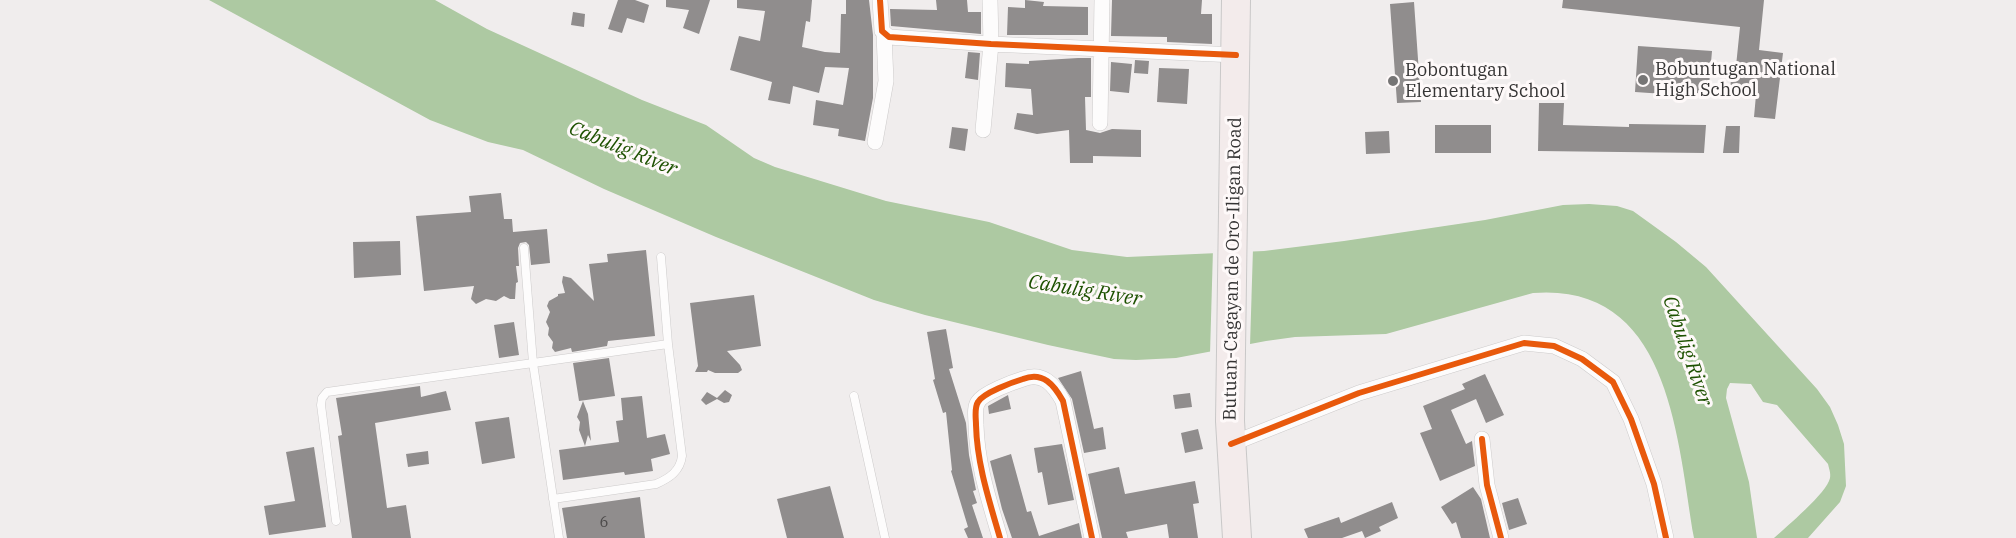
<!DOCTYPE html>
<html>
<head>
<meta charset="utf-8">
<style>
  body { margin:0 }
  canvas { display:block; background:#f0eded }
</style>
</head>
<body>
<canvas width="2016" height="538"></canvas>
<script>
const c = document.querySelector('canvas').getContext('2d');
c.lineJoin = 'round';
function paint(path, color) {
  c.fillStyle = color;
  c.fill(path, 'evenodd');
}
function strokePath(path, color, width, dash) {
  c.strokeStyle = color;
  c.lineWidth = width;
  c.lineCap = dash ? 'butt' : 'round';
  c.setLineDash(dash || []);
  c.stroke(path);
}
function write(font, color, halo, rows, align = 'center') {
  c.font = font + ' "IBM Plex Serif",serif';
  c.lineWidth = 6;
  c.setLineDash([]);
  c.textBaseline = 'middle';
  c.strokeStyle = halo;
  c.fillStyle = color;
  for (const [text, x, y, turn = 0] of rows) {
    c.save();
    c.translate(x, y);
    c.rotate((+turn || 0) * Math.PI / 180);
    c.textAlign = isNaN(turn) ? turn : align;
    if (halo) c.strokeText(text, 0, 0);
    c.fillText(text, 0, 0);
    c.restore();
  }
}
paint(new Path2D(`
  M209,0H435L487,29L642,100L706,125L754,158L775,167L886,201L989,222L1072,250L1127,257L1264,251L1344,241L1485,220L1563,205L1589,204L1617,206L1633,211L1676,242L1706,267L1817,389L1830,407L1838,425L1844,444L1846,486L1840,502L1808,538H1774C1786,527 1827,493 1830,478C1831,473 1829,469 1828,464L1777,405L1763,402L1751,384L1730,383L1727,389L1726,398L1749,482L1757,538H1694C1677,439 1671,282 1533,293L1386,334L1295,337L1266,341L1176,358L1136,360L1114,359L1048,345L925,315L874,300L716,237L604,189L523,150L488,142L430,120Z`), '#adc9a2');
paint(new Path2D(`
  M1253,248L1250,346L1210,354L1213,249Z`), '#f0eded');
paint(new Path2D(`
  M618,0H635L649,5L644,23L627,18L622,33L608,29Z
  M666,0H710L699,34L683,28L689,10L666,7Z
  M737,0H812L810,22L806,21L802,47L825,52L840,53L841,14H846V0H869L873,35V98L865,141L838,136L839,129L813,125L816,100L843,105L849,68L825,67L819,93L793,86L790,104L768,100L772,82L730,70L739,36L760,41L765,11L737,8Z
  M936,0H967L968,12H981V34L891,26L890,9L937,10Z
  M1025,0L1044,2L1043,6L1088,7V35H1007L1008,7L1025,8Z
  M1112,0H1202L1201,14H1212V44L1167,42V37L1111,36Z
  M1563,0H1764L1759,50L1783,53L1775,119L1754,117L1756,95L1730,92L1732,65L1736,66L1740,27L1562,8Z
  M1414,2L1421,102L1397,103L1390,4Z
  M573,12L585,14L584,27L571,25Z
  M1638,46L1712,51L1708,97L1635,92Z
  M968,52L980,53L978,80L965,78Z
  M1078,58H1091V97H1085L1086,130L1100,133L1112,129L1141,130V157L1093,156V163H1070L1069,130L1037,134L1014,129L1017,113L1033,115L1031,89L1005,87L1006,63L1029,64V61Z
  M1135,60L1149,61L1148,74L1134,73Z
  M1111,62L1132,64L1129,93L1110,91Z
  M1159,68L1189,69L1187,104L1157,102Z
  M1539,103H1564L1563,125L1629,127V124L1706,125L1704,153L1538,151Z
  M1435,125H1491V153H1435Z
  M1726,126H1740L1739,153H1723Z
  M952,127L968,129L965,151L949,148Z
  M1389,131L1390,153L1366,154L1365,132Z
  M501,193L504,219H512L513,232L547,229L550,263L531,265L529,245L526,242L520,243L518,248L519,266H516L518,282L516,283L515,299H510L504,296L496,301L486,299L476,304L471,299L474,286L424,291L416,216L471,212L469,196Z
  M400,241L401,275L354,278L353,242Z
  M646,250L655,336L608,341L607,346L572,352L571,348L555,352L552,348L553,342L548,335L549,328L546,322L550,312L547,306L549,301L558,296V294L565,293L562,282L563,276L571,278L594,301L589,264L608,262L607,254Z
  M754,295L761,346L727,351L740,365L742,370L738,373H715L708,370L707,372H695L698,366L690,303Z
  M514,322L519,355L499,358L494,325Z
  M946,329L953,368L949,369L966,423L969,455L976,490L973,491L977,503L972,505L983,538H968L964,529L968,527L951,471L952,470L946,412L943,413L933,380L935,379L927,332Z
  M609,358L615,396L579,401L573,363Z
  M1081,371L1094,429L1103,427L1106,449L1084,453L1072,399L1058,378Z
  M1485,374L1504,415L1486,423L1476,399L1451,410L1466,444L1472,441L1475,466L1440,481L1420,433L1432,429L1423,406L1465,389L1462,384Z
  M420,386L421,397L446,391L451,410L375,423L387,508L406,505L411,538H352L338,436L342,435L336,398Z
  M725,390L732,395L729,402L724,403L717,399L706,405L701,400L707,392L717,398Z
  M1190,393L1192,407L1175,409L1173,395Z
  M1008,395L1011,409L989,414L988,406Z
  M642,396L647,438L665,434L670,454L651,459L653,471L625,475L624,472L563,480L559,450L619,442L616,421L623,420L621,398Z
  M583,401L588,414L591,441L588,435L585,446L579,430L580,422L577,417Z
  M509,417L515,458L482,464L475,422Z
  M1198,429L1203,449L1185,453L1181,433Z
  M1062,444L1074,500L1048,505L1042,472L1038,473L1034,448Z
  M314,447L326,527L269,535L264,506L295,501L286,452Z
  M428,451L429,464L408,467L406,454Z
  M1011,454L1027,512L1031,511L1039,536L1079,523L1082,538H1012L1002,509L990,461Z
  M1119,467L1125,494L1195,481L1199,503L1193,504L1198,538H1169L1167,524L1126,532L1128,538H1102L1088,474Z
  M830,486L844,538H787L777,499Z
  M1473,487L1481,499L1490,538H1461L1456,522L1452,524L1441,507Z
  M640,497L645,538H567L562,508Z
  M1518,498L1527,524L1509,530L1502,503Z
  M1392,502L1398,518L1379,527L1381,531L1365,538L1362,531L1342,538H1308L1304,529L1339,517L1341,523Z`), '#908d8d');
const lane = new Path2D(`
  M524,248L533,363L559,538
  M661,257L668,344
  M854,396L885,538
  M336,521L321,405L322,398L327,392L668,344L682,456C680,471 670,478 656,484L553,499`);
const street = new Path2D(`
  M880,0L882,31L889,37L991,44L1236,55
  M1100,123L1102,0
  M983,130L991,44L990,0
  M875,142L886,81L884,34
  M1482,439L1487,485L1501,538
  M1231,444L1359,393L1524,343L1554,346L1582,359L1613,382L1631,419L1654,484L1666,538
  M1000,538C989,500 977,464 976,425C976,418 974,408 978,402C983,393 1013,382 1023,379C1043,371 1054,385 1063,401L1092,538`);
const highway = new Path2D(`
  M1236,0L1230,421L1237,538`);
strokePath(lane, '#cdcbcb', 9);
strokePath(street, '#cdcbcb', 16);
strokePath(highway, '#c9c8c8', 30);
strokePath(lane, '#fdfcfc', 8);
strokePath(street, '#fdfcfc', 15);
strokePath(highway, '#f3ebeb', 28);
strokePath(new Path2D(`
  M880,0L882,31L889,37L991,44L1236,55
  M1482,439L1487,485L1501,538
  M1231,444L1359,393L1524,343L1554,346L1582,359L1613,382L1631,419L1654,484L1666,538
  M1000,538C989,500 977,464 976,425C976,418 974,408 978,402C983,393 1013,382 1023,379C1043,371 1054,385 1063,401L1092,538`), '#e8590c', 6);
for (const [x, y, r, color] of [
  [1643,80,6,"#767575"],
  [1393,81,6,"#767575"]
]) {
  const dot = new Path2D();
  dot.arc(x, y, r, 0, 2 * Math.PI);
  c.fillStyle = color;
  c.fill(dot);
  strokePath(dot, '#fef9f9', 2);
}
write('15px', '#4c4a4a', null, [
  ["6",604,523]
]);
write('18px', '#353434', '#fef9f9', [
  ["Bobuntugan National",1655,70],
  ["High School",1655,91],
  ["Bobontugan",1405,71],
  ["Elementary School",1405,92]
], 'left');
write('18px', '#353434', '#fef9f9', [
  ["Butuan-Cagayan de Oro-Iligan Road",1233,269,-89]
]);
write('italic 20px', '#1d5100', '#fef9f9', [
  ["Cabulig River",623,149,22],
  ["Cabulig River",1085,291,9],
  ["Cabulig River",1687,351,71]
]);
</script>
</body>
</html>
